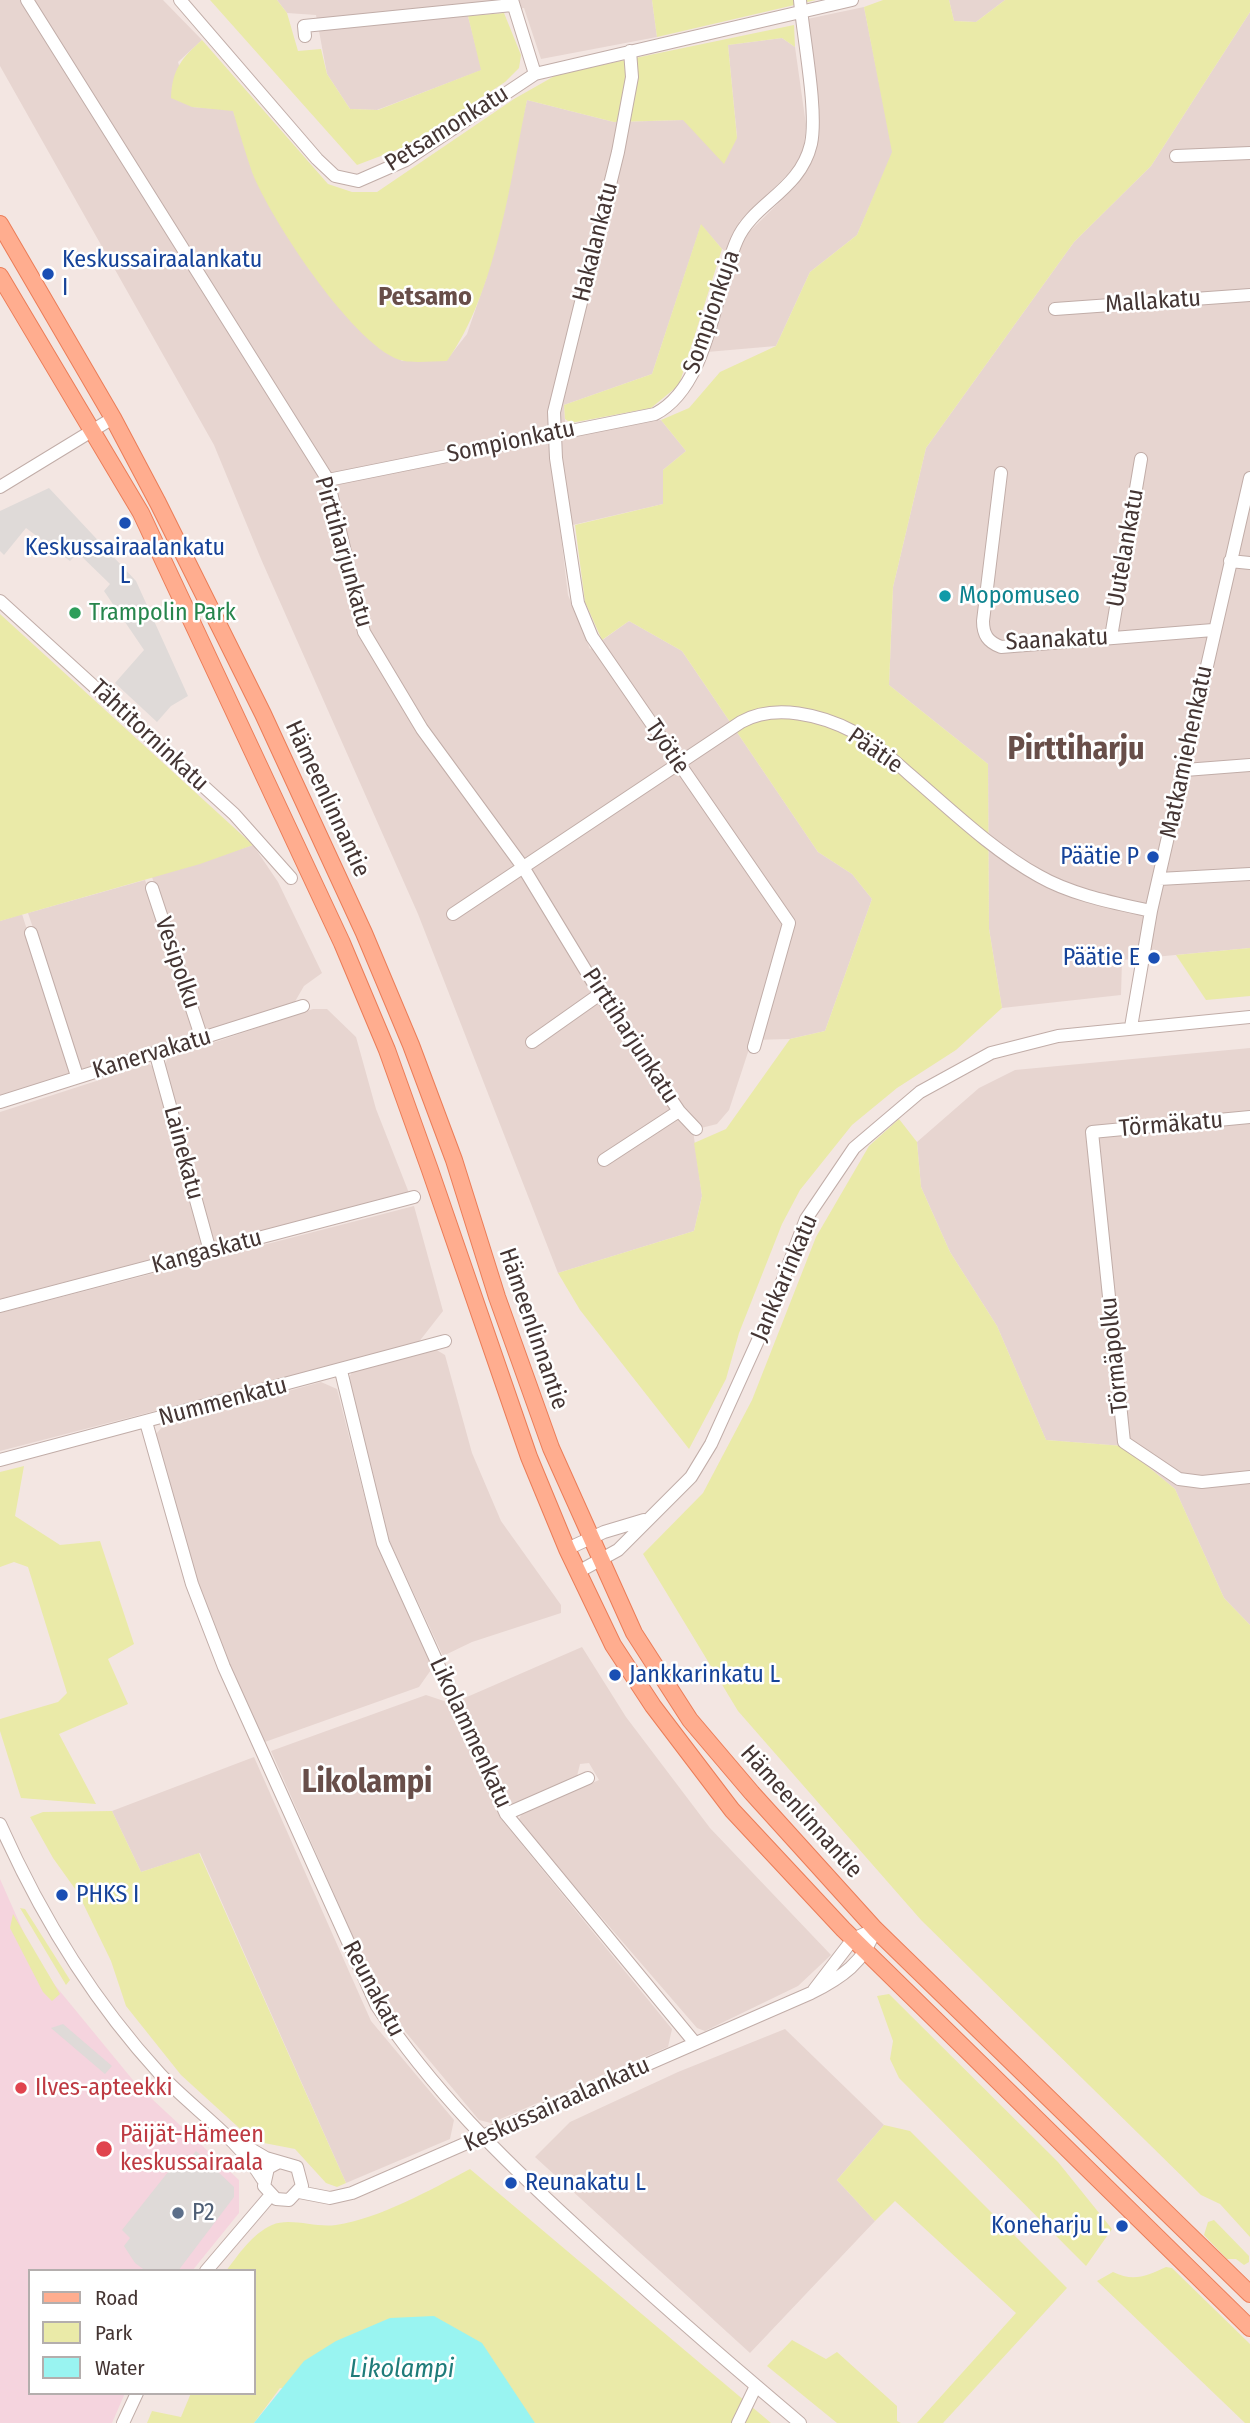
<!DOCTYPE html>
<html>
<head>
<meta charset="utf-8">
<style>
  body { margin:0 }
  #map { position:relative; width:1250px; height:2423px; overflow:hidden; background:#f3e6e2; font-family:"Fira Sans Condensed",sans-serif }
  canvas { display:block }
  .legend { position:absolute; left:28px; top:2269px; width:228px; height:126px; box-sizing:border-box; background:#fff; border:2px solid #b4aead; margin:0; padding:9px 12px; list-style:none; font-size:21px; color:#443533 }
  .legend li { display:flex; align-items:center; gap:14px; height:35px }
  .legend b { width:35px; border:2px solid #b4aead }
</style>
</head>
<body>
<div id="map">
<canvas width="1250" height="2423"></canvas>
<ul class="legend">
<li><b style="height:9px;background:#ffad8f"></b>Road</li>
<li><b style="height:19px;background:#eaeaa8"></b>Park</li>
<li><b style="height:19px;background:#99f4f1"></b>Water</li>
</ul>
</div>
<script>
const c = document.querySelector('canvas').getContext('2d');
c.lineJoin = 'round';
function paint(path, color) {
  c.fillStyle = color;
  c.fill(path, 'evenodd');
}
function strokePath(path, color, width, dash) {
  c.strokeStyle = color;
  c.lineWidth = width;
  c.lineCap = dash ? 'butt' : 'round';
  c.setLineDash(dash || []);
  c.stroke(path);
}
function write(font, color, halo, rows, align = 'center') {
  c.font = font + ' "Fira Sans Condensed",sans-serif';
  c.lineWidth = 5;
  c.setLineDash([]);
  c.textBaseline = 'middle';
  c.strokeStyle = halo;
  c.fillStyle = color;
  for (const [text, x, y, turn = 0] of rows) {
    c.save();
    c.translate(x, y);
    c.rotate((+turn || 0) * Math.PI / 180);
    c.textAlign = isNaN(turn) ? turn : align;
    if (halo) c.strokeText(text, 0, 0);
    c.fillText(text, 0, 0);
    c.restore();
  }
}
paint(new Path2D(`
  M0,0H163L202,40L178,62L192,107L233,110L253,173L309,269L332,297L402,361H446L467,334L486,279L527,100L614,122L683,120L737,137L728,45L782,38L795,47L806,125L804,145L799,160L788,174L739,222L749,232L797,185L817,146L818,123L807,19L864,7L893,152L857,235L810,272L776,346L707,352L736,257L722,249L701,225L652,374L564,405L566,437L661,420L686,451L663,470V504L560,528L568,595L590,649L629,621L682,651L818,852L852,874L872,899L825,1031L790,1039L752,1040L729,1110L717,1124L693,1130L702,1196L694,1231L558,1273L418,914L261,559L214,445L0,66Z
  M277,0H652L657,37L541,59L524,8L468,16L482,70L377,110L350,109L327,74L316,15L287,13Z
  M949,0H1005L976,22L954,21Z
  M1250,12V948L1122,960L1121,995L1002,1008L989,929L988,764L889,685L893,587L926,448L1074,242L1151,166Z
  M253,845L278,882L322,973L304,986L293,1005L204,1033L152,877Z
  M145,880L197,1031L187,1038L81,1071L28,913Z
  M22,914L71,1069L67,1076L0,1098V921Z
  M313,1009H327L356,1037L376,1109L409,1193L211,1245L163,1068L168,1058Z
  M1250,1048V1625L1224,1598L1175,1489L1123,1446L1046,1440L997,1326L950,1252L921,1187L917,1142L979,1088L1015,1070Z
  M149,1064L158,1070L204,1246L0,1299V1112Z
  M414,1206L443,1311L418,1343L0,1451V1313Z
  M435,1349L445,1355L472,1453L501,1521L561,1605V1613L472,1642L443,1656L389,1540L347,1381L352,1372Z
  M321,1382L337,1389L376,1542L433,1667L419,1687L262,1743L193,1574L156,1434L164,1425Z
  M582,1647L626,1717L710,1828L831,1955L798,1986L705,2031L697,2028L518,1821L523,1811L599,1780L589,1763L580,1764L576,1780L509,1807L460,1700Z
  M426,1695L447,1702L501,1819L672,2029L668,2047L491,2123L479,2120L383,2005L271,1751Z
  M254,1757L371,2021L454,2120L450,2139L346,2183L200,1853L141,1872L112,1811Z
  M785,2029L884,2125L837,2180L875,2221L750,2353L535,2157L570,2122L678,2072Z`), '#e7d5d0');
paint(new Path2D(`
  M0,1879L27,1940L54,1984L137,2085L239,2180V2213L192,2271H30V2393H125L112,2423H0Z`), '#f5d4de');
paint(new Path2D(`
  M210,0H277L287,13L298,51L321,49L327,74L350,109L378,110L481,70L468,16L504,13L521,55L519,68L505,82L407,146L357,165Z
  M652,0H816L657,37Z
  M883,0H949L954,21L976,22L1005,0H1250V12L1151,166L1074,242L926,448L893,587L889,685L988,764L989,929L1002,1008L956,1050L897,1088L852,1125L800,1190L782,1224L739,1333L726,1379L689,1449L580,1310L558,1273L694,1231L702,1196L694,1143L726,1129L790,1039L825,1031L872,899L852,874L818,852L682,651L629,621L602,640L585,602L575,525L663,504V470L686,451L661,420L689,408L720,372L776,346L810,272L857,235L892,152L864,7Z
  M794,25L795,47L782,38L728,45L737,138L724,164L683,120L614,122L527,100C510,182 496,293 447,361C433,361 417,363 404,361C357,352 269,217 252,172C245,152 239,131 233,111L192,107L171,98C172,69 182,58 202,40L328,184L352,192H377L514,99L558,74Z
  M701,224L722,249L679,385L651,408L571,423L565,419L564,405L652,374Z
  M0,614L253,845L200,864L0,921Z
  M1250,948V996L1206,1000L1176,955Z
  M899,1119L917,1142L921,1187L950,1252L997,1326L1046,1440L1123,1446L1175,1489L1224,1598L1250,1625V2237L1220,2204L1201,2195L921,1920L738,1711L643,1554L703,1493L752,1400L816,1237L869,1146Z
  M24,1466L15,1516L60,1545L100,1541L134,1644L108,1659L128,1704L59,1734L96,1804L21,1798L0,1731V1719L58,1702L67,1693L28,1567L14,1562L0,1567V1472Z
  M112,1811L141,1872L199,1853L346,2183L337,2187L326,2183L295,2149L264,2143L248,2136L181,2075L126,2006L111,1961L78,1893L53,1858L30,1817L43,1812Z
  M20,1908L25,1909L70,1980L66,1985Z
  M13,1914L60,1994L52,2001L43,1992L10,1928Z
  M889,1994L1058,2162L1112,2229L1086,2266L899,2078L890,2059L893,2041L877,1996Z
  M884,2125L910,2131L1067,2288L943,2423H917L1016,2313L895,2201L875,2221L837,2180Z
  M470,2169L771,2423H535L280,2388L254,2423H147L152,2411L181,2417L191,2393H254V2271H226C239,2254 252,2234 272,2225C290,2217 315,2228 336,2225C381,2218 430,2190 470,2169Z
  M1214,2220L1249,2256V2262L1244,2265L1236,2259H1227L1204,2235L1208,2222Z
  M1166,2267L1172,2268L1250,2344V2423H1245L1097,2281L1113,2272C1133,2282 1147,2276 1166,2267Z
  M792,2340L826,2359L837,2352L897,2406V2421L901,2423H837L767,2366Z`), '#eaeaa8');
paint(new Path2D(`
  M49,488L136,581L188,696L171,706L157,722L115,683L144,650L104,591L110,584L78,553L70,561L26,528L4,555L0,551V511Z
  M63,2024L112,2066L105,2074L51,2028Z
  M196,2151L234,2187V2197L178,2271H146L135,2263L124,2246L130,2238L122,2230L172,2167L180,2172Z`), '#dfdad8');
paint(new Path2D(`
  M434,2316L482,2343L535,2423H254L304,2361L336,2341L390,2318Z`), '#99f4f1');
const minor = new Path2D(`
  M27,0L328,480L364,632L422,729L523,867L600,994L679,1111L696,1129
  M180,0L317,159L335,176L358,181L406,160L535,74L852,0
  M512,0L535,74
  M305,36L304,26L512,5
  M630,51L632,77L618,152L554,412L556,458L578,603L592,637L789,923L754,1047
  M1176,156L1250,153
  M1055,309L1250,295
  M1001,473L983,621C983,635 988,642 1001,647L1213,630
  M328,480L655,414C709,386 714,292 737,240C753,203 800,191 811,144C818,111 803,36 800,0
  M0,487L113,418
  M1230,561L1250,563
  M0,601L234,814L291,878
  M1111,637L1141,459
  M1185,770L1250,765
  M1159,879L1250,874
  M152,888L202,1039
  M453,914L741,722C775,703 822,715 854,732C874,742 892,759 909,774C950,809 992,850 1039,876C1072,895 1115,903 1151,911
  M31,933L77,1076
  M1131,1027L1151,911L1250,478
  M532,1042L600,994
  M156,1055L210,1251
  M0,1102L303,1006
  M1250,1117L1092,1132L1124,1442L1179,1479L1202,1482L1250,1477
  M604,1160L679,1111
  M0,1306L414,1197
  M341,1371L383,1543L506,1814L695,2043
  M146,1422L192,1584L224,1667L377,2006C432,2090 503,2159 576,2226C649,2294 724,2359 800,2423
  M0,1460L445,1341
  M567,1549L604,1532L644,1520
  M578,1572L618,1550L691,1477L711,1444L769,1316L806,1219L854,1148L920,1092L991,1053L1058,1036L1250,1017
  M506,1814L588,1778
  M0,1824C40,1914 93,2001 160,2074C194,2110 237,2137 263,2180
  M814,1990L853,1939L875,1929
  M242,2144L266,2158L297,2167L302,2186L289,2200L276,2199L264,2186L268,2168L279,2162
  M299,2192L330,2198L352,2193L811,1993C841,1978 865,1962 875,1929
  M206,2271L270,2196
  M123,2423L137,2393
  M738,2423L756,2386`);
const major = new Path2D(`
  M0,224L113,418L158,503L263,714L364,933L411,1045L454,1160L497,1297L551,1448L634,1633L690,1720L752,1793L875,1929L1250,2294
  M0,276L141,513L342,943L387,1050L430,1170L529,1457L567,1549L613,1645L653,1706L732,1810L843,1929L1250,2328`);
strokePath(minor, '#c1ada8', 14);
strokePath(major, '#eb7d58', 18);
strokePath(minor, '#fff', 12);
strokePath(major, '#ffad8f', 16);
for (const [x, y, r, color] of [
  [48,274,7,"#1a4fb4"],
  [125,523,7,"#1a4fb4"],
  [945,596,7,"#0f9aa8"],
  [75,613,7,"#2e9e5b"],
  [1153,857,7,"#1a4fb4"],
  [1154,958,7,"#1a4fb4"],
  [615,1675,7,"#1a4fb4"],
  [62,1895,7,"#1a4fb4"],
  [21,2088,7,"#e0444e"],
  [104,2149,9,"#e0444e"],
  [511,2183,7,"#1a4fb4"],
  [178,2213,7,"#5c6f8a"],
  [1122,2226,7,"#1a4fb4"]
]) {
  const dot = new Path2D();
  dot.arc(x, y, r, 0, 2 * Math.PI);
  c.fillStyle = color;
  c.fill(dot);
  strokePath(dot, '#fff', 2.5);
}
write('24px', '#443533', '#fff', [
  ["Petsamonkatu",447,129,-32],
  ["Hakalankatu",596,242,-76],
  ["Mallakatu",1153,302,-4],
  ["Sompionkuja",712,312,-71],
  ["Sompionkatu",511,442,-12],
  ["Uutelankatu",1126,548,-80],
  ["Pirttiharjunkatu",343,552,74],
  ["Saanakatu",1057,640,-3],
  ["Tähtitorninkatu",149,736,43],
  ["Työtie",667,747,56],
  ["Päätie",875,751,35],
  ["Matkamiehenkatu",1187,752,-78],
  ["Hämeenlinnantie",327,799,65],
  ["Vesipolku",177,963,71],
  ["Pirttiharjunkatu",630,1036,57],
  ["Kanervakatu",152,1054,-17],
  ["Törmäkatu",1171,1125,-5],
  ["Lainekatu",183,1153,75],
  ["Kangaskatu",207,1252,-15],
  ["Jankkarinkatu",785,1278,-67],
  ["Hämeenlinnantie",533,1329,71],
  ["Törmäpolku",1115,1355,-96],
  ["Nummenkatu",223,1402,-15],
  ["Likolammenkatu",470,1733,65],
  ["Hämeenlinnantie",801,1812,48],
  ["Reunakatu",373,1989,62],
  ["Keskussairaalankatu",557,2105,-24]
]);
write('24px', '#164399', '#fff', [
  ["Keskussairaalankatu",62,260],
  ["I",62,288],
  ["Keskussairaalankatu",125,548,"center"],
  ["L",125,576,"center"],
  ["Päätie P",1139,857,"right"],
  ["Päätie E",1140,958,"right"],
  ["Jankkarinkatu L",629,1675],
  ["PHKS I",76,1895],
  ["Reunakatu L",525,2183],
  ["Koneharju L",1108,2226,"right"]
], 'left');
write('24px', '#0d838f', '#fff', [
  ["Mopomuseo",959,596]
], 'left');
write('24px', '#27864d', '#fff', [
  ["Trampolin Park",89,613]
], 'left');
write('24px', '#be3a42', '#fff', [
  ["Ilves-apteekki",35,2088],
  ["Päijät-Hämeen",120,2135],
  ["keskussairaala",120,2163]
], 'left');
write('24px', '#4e5e75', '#fff', [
  ["P2",192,2213]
], 'left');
write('bold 26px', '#684e49', '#fff', [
  ["Petsamo",425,298]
]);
write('italic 26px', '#1f7c7a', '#fff', [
  ["Likolampi",402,2370]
]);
write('bold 32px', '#684e49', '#fff', [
  ["Pirttiharju",1076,750],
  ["Likolampi",367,1783]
]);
</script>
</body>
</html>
